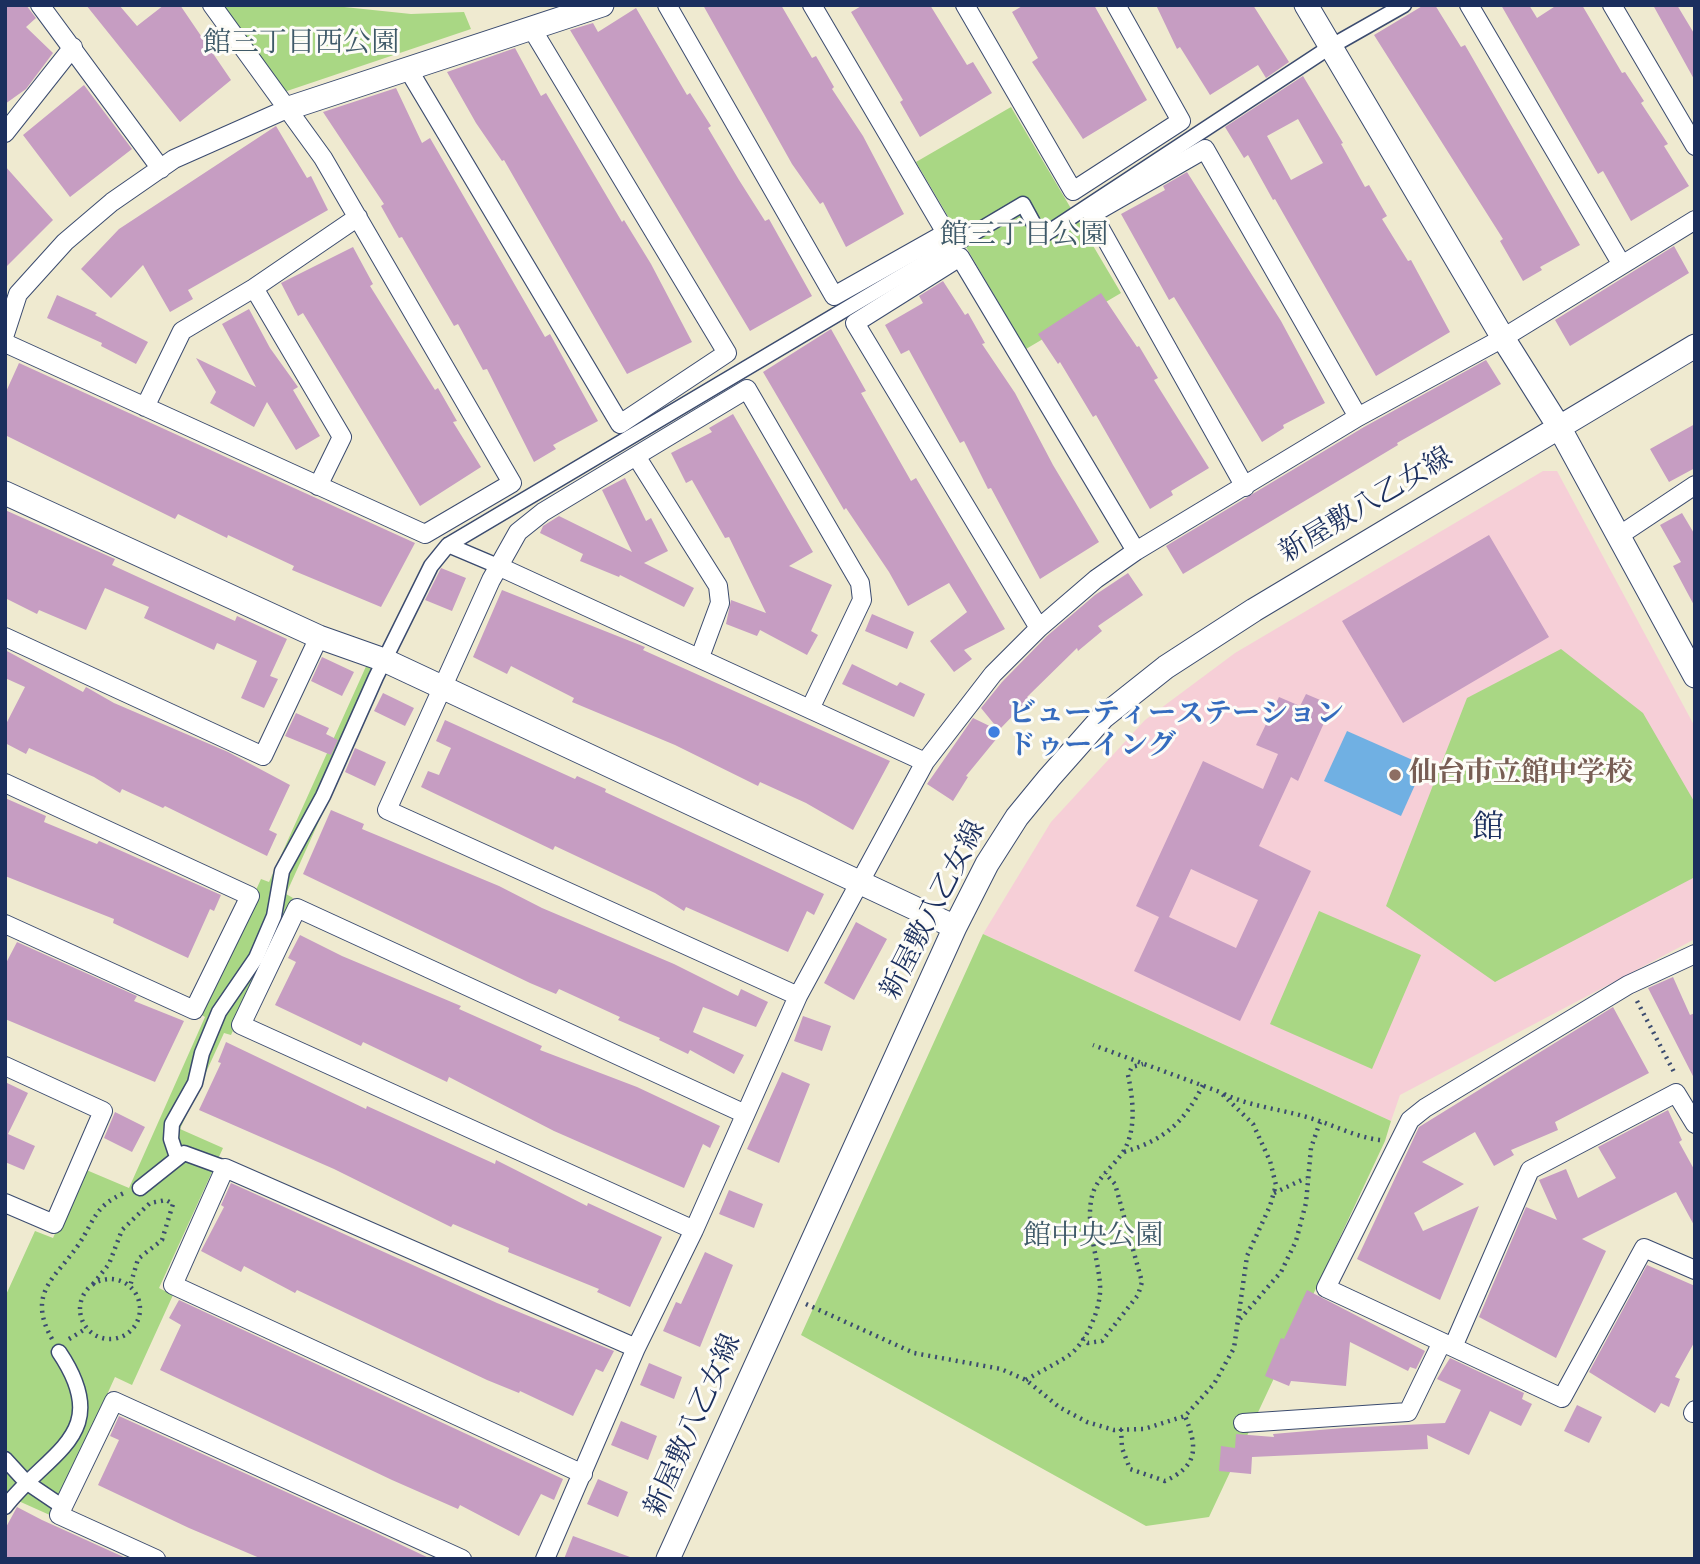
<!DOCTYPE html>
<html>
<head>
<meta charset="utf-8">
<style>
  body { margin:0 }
  #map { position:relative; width:1700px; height:1564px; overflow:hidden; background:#efead0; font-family:"IM FELL DW Pica",serif }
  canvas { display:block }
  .frame { position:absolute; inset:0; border:7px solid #1b2f5e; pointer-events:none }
</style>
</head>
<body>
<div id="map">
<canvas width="1700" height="1564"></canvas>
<div class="frame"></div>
</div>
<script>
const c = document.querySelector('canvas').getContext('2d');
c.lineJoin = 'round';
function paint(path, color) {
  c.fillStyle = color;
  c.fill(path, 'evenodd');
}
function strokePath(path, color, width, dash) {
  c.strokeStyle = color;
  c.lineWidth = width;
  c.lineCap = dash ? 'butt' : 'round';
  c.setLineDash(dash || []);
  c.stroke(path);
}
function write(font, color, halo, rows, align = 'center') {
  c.font = font + ' "IM FELL DW Pica","Noto Serif JP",serif';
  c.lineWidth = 6;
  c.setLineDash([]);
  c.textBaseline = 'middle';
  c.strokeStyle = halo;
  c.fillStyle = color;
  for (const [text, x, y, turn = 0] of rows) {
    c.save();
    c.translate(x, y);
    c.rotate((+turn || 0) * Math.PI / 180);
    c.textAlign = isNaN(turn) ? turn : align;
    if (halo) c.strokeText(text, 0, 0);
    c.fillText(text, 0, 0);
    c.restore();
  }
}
paint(new Path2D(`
  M1543,471H1557L1695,727V939L1400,1095L1391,1121L983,934L1051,822L1145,720L1235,653Z`), '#f6cfd7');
paint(new Path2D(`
  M218,5H325L411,14L464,12L471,29L284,92Z
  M1011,107L1121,293L1026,349L916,162Z
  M1561,649L1643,713L1695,803V877L1495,982L1386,906L1467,698Z
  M368,662L387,671L286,894L293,898L231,1035L224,1033L180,1129L223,1148L159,1288L173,1295L132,1385L115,1377L52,1516L14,1499L5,1517V1297L35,1231L53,1238L84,1169L129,1188L205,1017L200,1014L261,879L269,882Z
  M1319,911L1421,955L1372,1069L1270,1024Z
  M983,934L1391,1121L1385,1141L1209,1517L1146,1526L801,1335Z`), '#a9d784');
paint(new Path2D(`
  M1347,731L1424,765L1401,816L1324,781Z`), '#70b0e3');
paint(new Path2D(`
  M5,5H26L36,18L26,27L53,53L26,89L5,104Z
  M86,5H119L137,26L164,5H180L231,80L180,122Z
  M703,5H781L812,58L816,56L834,87L832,89L863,136L904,214L846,247L823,202L820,204L792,164Z
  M863,5H930L967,65L973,62L992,93L920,137L900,102L903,100L851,12Z
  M1024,5H1094L1147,100L1083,139L1032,62L1038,58L1012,12Z
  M1156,5H1253L1289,62L1266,78L1258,65L1210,95L1180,47L1177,49Z
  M1424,5H1435L1461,47L1465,45L1580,245L1540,267L1542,270L1523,281L1500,241L1503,239L1374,35Z
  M1501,5H1529L1537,18L1557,5H1582L1622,73L1625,72L1644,101L1641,103L1668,144L1664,146L1689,186L1631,221L1603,171L1598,174Z
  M1653,5H1677L1695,35V81Z
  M636,8L687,95L690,93L711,126L708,128L739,180L765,221L769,219L812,296L750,331L570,30L593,23L598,32Z
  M515,48L541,96L546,93L622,222L624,220L651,264L692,342L627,374L504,160L502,161L476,123L447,72Z
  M1303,76L1343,143L1341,144L1365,187L1369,185L1387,216L1382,219L1408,261L1411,260L1450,332L1376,376L1275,199L1273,200L1248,155L1244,158L1225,127ZM1298,119L1323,163L1291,180L1267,136Z
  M84,85L132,149L70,197L23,135Z
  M396,88L422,143L430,138L545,337L550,334L598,421L553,445L556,449L534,462L487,369L483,370L458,324L454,326L402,237L399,238L381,206L384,204L323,112Z
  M276,126L307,178L311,176L328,210L188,290L193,299L170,312L143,265L111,298L81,269L119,229Z
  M5,166L53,220L5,268Z
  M1187,172L1281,321L1325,403L1283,425L1284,428L1262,442L1174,297L1169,300L1121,214L1165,190L1163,186Z
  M1674,246L1689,273L1570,346L1555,320Z
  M353,247L373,284L370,286L435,390L438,388L457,421L453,422L481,467L420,506L303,313L298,316L281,283Z
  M943,281L965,315L968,313L985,343L982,344L1015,393L1053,465L1099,542L1040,579L991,488L988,489L964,441L960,443L909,350L901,354L885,325L923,303L919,296Z
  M1101,293L1137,347L1139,346L1158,378L1154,380L1209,468L1171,491L1173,495L1150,509L1096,415L1093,417L1060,362L1058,364L1038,334Z
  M57,295L97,313L95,315L148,342L136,364L101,346L102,343L47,318Z
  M249,309L270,348L298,387L293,390L320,436L296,450L267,402L254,427L210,403L216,392L196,358L256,387L222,324Z
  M831,329L866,391L861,393L911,481L916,478L1005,629L964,650L972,659L954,672L930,641L967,612L949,583L908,606L889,572L846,508L844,510L763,372Z
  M1486,360L1501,384L1397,443L1398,445L1183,574L1166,546L1364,427Z
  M19,363L415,543L381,607L292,570L294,566L228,535L227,538L178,514L175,519L5,435V394Z
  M733,414L813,552L789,566L832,585L811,631L818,635L807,655L760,630L757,636L726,624L731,600L766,613L729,537L725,538L692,480L686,483L671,453L712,432L709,428Z
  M1695,424V468L1669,482L1650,449Z
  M625,478L646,521L651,518L668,551L644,563L694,588L684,607L620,575L619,577L580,561L583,554L540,533L543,526L559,516L632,552L602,490Z
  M5,510L115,559L112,565L149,582L235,621L237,616L287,639L270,676L278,679L264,708L241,698L257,661L217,643L214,650L144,618L149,607L105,588L86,630L39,610L37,614L5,598Z
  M1682,513L1695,535V607L1673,566L1681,562L1660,525Z
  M1489,535L1549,637L1403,723L1342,621Z
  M441,568L466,578L452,611L425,600Z
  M1128,573L1143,595L1098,626L1102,631L1078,651L1077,648L1027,697L1029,699L999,730L981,708L1002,682L1047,636L1095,595Z
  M502,590L645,647L643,650L890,761L853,830L806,803L760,782L758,786L675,745L572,702L574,698L511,666L507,674L473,657Z
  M872,614L914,632L907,649L865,631Z
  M5,650L83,692L86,687L114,703L228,752L290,785L269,830L277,834L267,856L165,806L163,808L122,789L120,793L94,777L29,748L26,754L5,743V726L25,687L5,678Z
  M322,657L354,672L342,696L311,681Z
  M852,664L897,686L900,682L925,694L914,717L842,684Z
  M383,693L414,708L405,726L374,711Z
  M1306,694L1332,705L1298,781L1291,777L1259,846L1311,871L1240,1021L1134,971L1159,917L1136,906L1203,761L1263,789L1278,754L1256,745L1279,697L1300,706ZM1191,869L1258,900L1236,948L1169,917Z
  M296,713L329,728L326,734L338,740L331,755L285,736Z
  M973,718L1002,732L966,776L968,777L953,801L927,784Z
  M445,720L575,779L577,776L606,789L605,792L824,894L814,915L807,911L788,952L686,907L684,911L655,893L555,846L553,850L421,787L428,771L439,775L451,748L436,741Z
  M355,748L386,762L375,786L345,772Z
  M5,798L46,816L44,822L97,844L99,841L221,895L214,911L210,909L188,958L113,923L114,919L5,876Z
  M331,810L364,824L362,829L499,886L542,908L674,964L738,996L741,989L768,1002L756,1027L703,1007L693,1032L744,1055L734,1074L690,1050L688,1054L659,1040L660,1038L618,1020L620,1017L559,989L556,994L530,983L303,874Z
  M856,922L887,939L854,1000L824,983Z
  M300,935L342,956L461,1006L459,1009L542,1046L540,1050L637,1087L720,1126L710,1148L703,1144L684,1188L554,1131L449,1077L447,1082L363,1042L361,1046L275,1005L296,962L288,958Z
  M17,942L137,996L134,1001L184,1021L155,1082L5,1019V965Z
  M1673,977L1690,1015L1695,1013V1080L1648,988Z
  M1613,1007L1649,1073L1555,1122L1558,1130L1511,1150L1514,1155L1494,1166L1475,1132L1422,1162L1464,1184L1414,1213L1423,1231L1479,1206L1440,1300L1357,1259L1419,1127Z
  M803,1016L831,1026L822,1051L794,1041Z
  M226,1042L366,1109L367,1106L495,1164L496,1160L587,1206L588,1203L662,1237L630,1307L597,1292L599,1289L508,1252L509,1248L453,1224L451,1227L334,1169L199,1110L221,1063L218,1062Z
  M782,1072L810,1084L779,1163L747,1149Z
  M5,1082L28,1093L8,1134L35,1146L24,1170L5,1162Z
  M1668,1110L1682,1140L1679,1142L1695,1171V1227L1676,1192L1582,1239L1606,1251L1556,1358L1479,1317L1526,1207L1557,1220L1539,1180L1566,1169L1578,1198L1616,1178L1598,1147Z
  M115,1112L145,1127L132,1152L104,1138Z
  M231,1183L497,1303L614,1351L603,1372L596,1369L573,1416L520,1391L519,1393L487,1380L297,1290L295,1293L244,1266L241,1272L201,1251L224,1207L221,1205Z
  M729,1190L763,1204L754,1228L719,1214Z
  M705,1252L733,1265L700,1347L663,1331L676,1302L681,1304Z
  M1647,1265L1695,1286V1341L1675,1377L1680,1379L1669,1407L1661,1403L1655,1413L1589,1372Z
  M1307,1290L1425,1351L1416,1369L1410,1367L1408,1371L1350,1342L1346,1386L1291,1381L1289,1386L1265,1376L1281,1338L1284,1339Z
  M179,1300L563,1479L554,1500L541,1494L519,1536L460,1505L458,1509L392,1480L160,1370L181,1325L169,1318Z
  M1450,1358L1524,1393L1522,1399L1532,1404L1521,1426L1490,1411L1469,1455L1427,1435L1428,1449L1252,1457L1251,1474L1219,1471L1221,1446L1235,1448L1236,1434L1274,1437L1273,1434L1343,1428L1445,1423L1461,1390L1437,1379Z
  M649,1363L682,1377L674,1399L640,1385Z
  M1577,1405L1602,1417L1589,1443L1564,1431Z
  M119,1416L372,1531L431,1559H262L189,1528L98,1485L119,1440L110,1436Z
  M621,1421L657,1436L648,1460L611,1445Z
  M598,1479L628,1492L618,1517L587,1504Z
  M17,1507L42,1520L128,1559H5V1529Z
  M573,1536L630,1557L629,1559H564Z`), '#c69dc2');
const pedestrian = new Path2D(`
  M448,545L1023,204L1041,237L1330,47L1404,5
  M177,1157L171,1139L172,1124L195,1083L202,1053L219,1012L256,958L274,916L282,871L323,796L376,677L431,566L448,545L500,567
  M140,1188L184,1153L225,1168
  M5,1459L26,1482L63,1507
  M5,1507C48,1451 115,1435 59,1352`);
const minor = new Path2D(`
  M40,5L161,169
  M667,5L834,296L946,233L812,5
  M965,5L1073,191L1181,121L1116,5
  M1469,5L1622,265
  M1612,5L1695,146
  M408,69L620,424L727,353L532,29
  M5,133L73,47
  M254,288L342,437L318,486
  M5,334L18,294L65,242L112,202L174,159L289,108
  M5,343L425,534L512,483L323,158L212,5
  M145,407L182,331L254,288L358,217
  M636,456L718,586L720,603L700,657
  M1245,487L1092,214L1205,149L1358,417
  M1620,535L1695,485
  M500,567L925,762
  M1039,628L855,323L960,257L1136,551
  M5,637L263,756L319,637
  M5,783L250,896L194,1010L5,924
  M1695,954L1628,985L1425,1108L1410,1120L1326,1288L1562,1398L1644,1248L1695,1270
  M798,996L387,810L491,580L518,532L543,512L747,389L860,583L862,600L810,709
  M5,1066L103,1111L54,1224L5,1203
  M694,1230L241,1025L297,908L743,1113
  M1453,1347L1530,1170L1676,1093L1695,1124
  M1693,1413L1695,1410
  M1243,1423L1408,1412L1442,1342
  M583,1474L173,1285L225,1168L636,1348
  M156,1559L59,1515L114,1401L462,1559
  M545,1559L636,1348L694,1230L798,996L925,762L993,674L1039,628L1096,579L1136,551L1358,417L1503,338L1695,220`);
const tertiary = new Path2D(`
  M1306,5L1503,338L1559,427L1695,676
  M289,108L602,5
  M5,493L319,637L384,660L955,927
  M668,1559L955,927L987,864L1017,817L1049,778L1103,717L1166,667L1254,610L1695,346`);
strokePath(pedestrian, '#3b4b6f', 17);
strokePath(minor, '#3b4b6f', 20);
strokePath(tertiary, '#3b4b6f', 25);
strokePath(new Path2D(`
  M1637,1001L1675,1074
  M1224,1094C1252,1107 1281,1109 1310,1118C1334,1125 1355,1137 1380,1140
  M1124,1152C1164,1140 1184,1123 1203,1085
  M1274,1193L1306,1178
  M80 1309a30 30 0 1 1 60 0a30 30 0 1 1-60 0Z
  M93,1284L109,1264L122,1230L150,1203L166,1200L173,1204L162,1240L138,1259L130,1286
  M806,1304L914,1353L1001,1369L1026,1380L1059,1407L1087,1422L1114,1430L1144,1429L1185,1416L1214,1384L1234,1348L1247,1256L1270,1206L1276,1185L1270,1161L1253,1124L1220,1092L1093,1045
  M1240,1319L1281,1272L1296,1241L1306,1203L1311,1148L1320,1122
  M1082,1338L1088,1343L1102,1341L1138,1295L1142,1282L1115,1184L1105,1173
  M52,1339C26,1292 56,1278 79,1244C95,1219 95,1206 124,1193
  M69,1339L87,1328
  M1026,1380C1039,1372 1054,1365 1068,1356C1086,1344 1102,1307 1100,1285C1098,1255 1085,1226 1092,1196C1097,1177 1113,1167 1123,1152C1137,1130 1133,1099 1128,1075L1132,1067L1143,1064
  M1121,1429L1122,1448L1130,1469L1165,1481C1198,1466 1198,1448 1185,1416`), '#3b4b6f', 4.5, [2, 5]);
strokePath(pedestrian, '#fff', 14);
strokePath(minor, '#fff', 18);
strokePath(tertiary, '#fff', 23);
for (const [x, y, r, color] of [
  [994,732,7,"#3f7fe0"],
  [1395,775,7,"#8d6e63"]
]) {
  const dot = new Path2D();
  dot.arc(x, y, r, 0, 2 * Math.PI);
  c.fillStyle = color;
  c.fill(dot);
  strokePath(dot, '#fdfcf7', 2.5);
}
write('28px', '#3e5968', '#fdfcf7', [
  ["館三丁目西公園",301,45],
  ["館三丁目公園",1024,237],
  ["館中央公園",1093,1238]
]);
write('28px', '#1b2f5e', '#fdfcf7', [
  ["新屋敷八乙女線",1367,507,-31],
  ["新屋敷八乙女線",935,911,-63],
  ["新屋敷八乙女線",695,1426,-66]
]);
write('bold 28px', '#366cbe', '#fdfcf7', [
  ["ビューティーステーション",1008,716],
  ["ドゥーイング",1008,748]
], 'left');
write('bold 28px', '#785e54', '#fdfcf7', [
  ["仙台市立館中学校",1409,775]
], 'left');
write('32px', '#1b2f5e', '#fdfcf7', [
  ["館",1488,830]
]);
</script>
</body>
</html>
